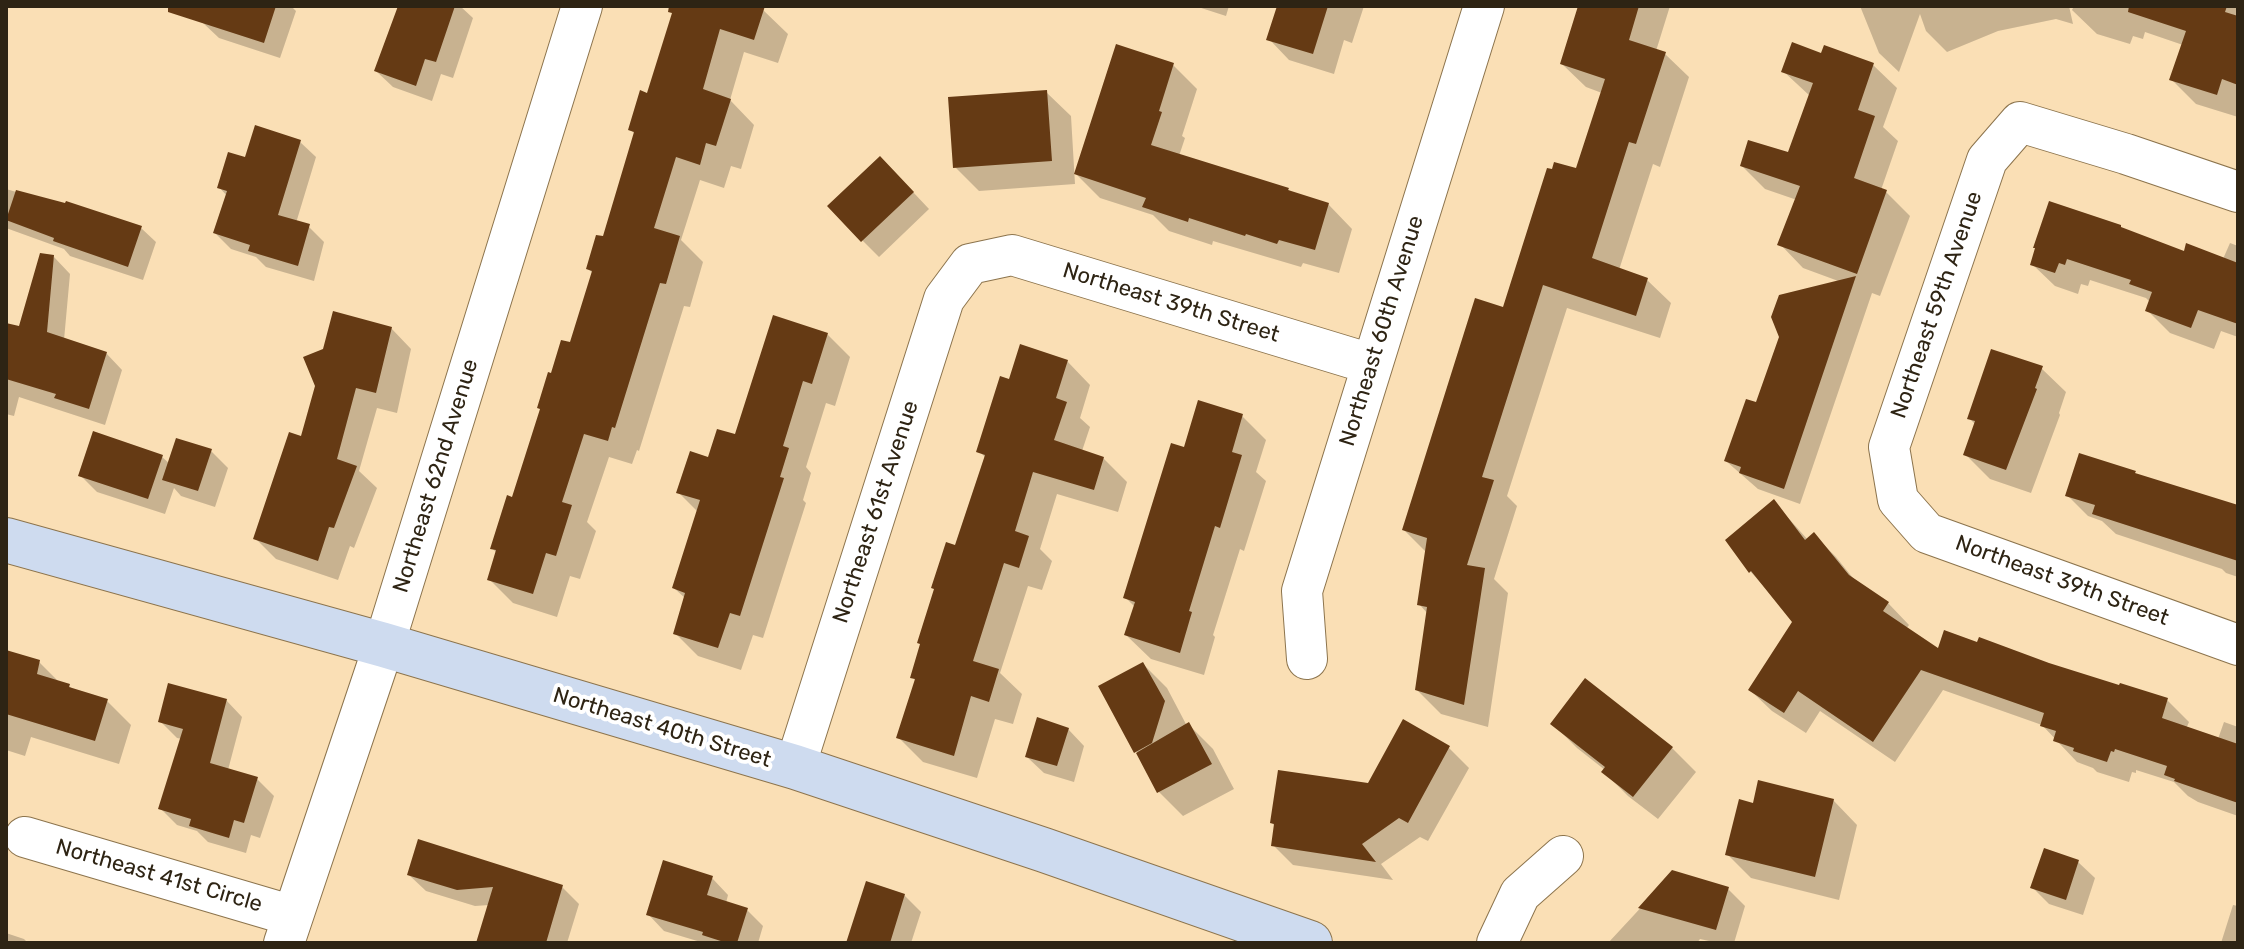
<!DOCTYPE html>
<html>
<head>
<meta charset="utf-8">
<style>
  body { margin:0 }
  #map { position:relative; width:2244px; height:949px; overflow:hidden; background:#fadfb5; font-family:Rubik,sans-serif }
  canvas { display:block }
  .frame { position:absolute; inset:0; border:8px solid #2e2414; pointer-events:none }
</style>
</head>
<body>
<div id="map">
<canvas width="2244" height="949"></canvas>
<div class="frame"></div>
</div>
<script>
const c = document.querySelector('canvas').getContext('2d');
c.lineJoin = 'round';
function paint(path, color) {
  c.fillStyle = color;
  c.fill(path, 'evenodd');
}
function strokePath(path, color, width, dash) {
  c.strokeStyle = color;
  c.lineWidth = width;
  c.lineCap = dash ? 'butt' : 'round';
  c.setLineDash(dash || []);
  c.stroke(path);
}
function write(font, color, halo, rows, align = 'center') {
  c.font = font + ' Rubik,sans-serif';
  c.lineWidth = 8;
  c.setLineDash([]);
  c.textBaseline = 'middle';
  c.strokeStyle = halo;
  c.fillStyle = color;
  for (const [text, x, y, turn = 0] of rows) {
    c.save();
    c.translate(x, y);
    c.rotate((+turn || 0) * Math.PI / 180);
    c.textAlign = isNaN(turn) ? turn : align;
    if (halo) c.strokeText(text, 0, 0);
    c.fillText(text, 0, 0);
    c.restore();
  }
}
paint(new Path2D(`
  M197,6H291L296,11L280,58L219,38L202,22Z
  M400,6H460L473,18L453,78L441,74L432,101L393,87L376,71Z
  M677,6H756L763,10L788,34L778,63L744,52L730,100L754,125L741,169L731,166L724,188L700,180L681,240L703,262L690,307L684,306L639,451L637,450L632,464L609,457L587,522L596,531L580,579L570,576L557,617L513,603L489,579L497,553L492,548L514,499L552,375L571,345L593,273L588,269L604,239L635,134L630,129L648,95Z
  M1195,6H1229L1226,16Z
  M1279,6H1364L1352,43L1344,40L1334,74L1289,60L1269,39Z
  M1579,6H1670L1656,51L1665,54L1689,77L1660,167L1653,164L1619,270L1647,280L1671,303L1660,338L1567,308L1507,496L1517,506L1494,579L1508,593L1488,727L1441,714L1417,690L1428,614L1419,604L1427,553L1404,530L1504,310L1577,171L1602,93L1586,87L1562,64Z
  M1860,6H2069L2073,24L2056,19L1998,31L1947,52L1926,31L1920,14L1899,72L1879,53Z
  M2074,6H2238V117L2196,104L2172,80L2183,45L2145,32L2143,39L2133,36L2130,44L2097,34L2072,10Z
  M1822,55L1873,65L1897,88L1883,127L1898,141L1881,190L1886,192L1910,216L1880,296L1872,293L1800,504L1758,489L1726,461L1757,405L1841,282L1803,268L1780,244L1797,200L1765,189L1742,166L1789,155L1810,96L1783,71Z
  M1173,65L1197,89L1182,136L1185,138L1179,156L1288,189L1292,194L1328,204L1352,229L1339,273L1303,263L1301,267L1213,241L1212,245L1169,231L1153,215L1100,198L1076,174Z
  M1046,92L1071,116L1075,184L979,191L955,167Z
  M299,141L316,157L296,223L308,226L324,242L314,281L266,267L256,257L231,249L215,233L227,196L219,187L246,160Z
  M897,175L929,209L879,257L862,240Z
  M6,189L141,228L156,242L143,280L70,256L64,249L6,228Z
  M2230,243L2238,246V337L2221,331L2214,349L2170,333L2147,310L2150,302L2146,298L2090,280L2088,286L2081,284L2078,294L2055,286L2032,264L2037,249L2185,253L2223,259Z
  M54,257L70,274L64,340L106,353L122,370L105,425L19,397L14,416L6,414V325L20,329Z
  M391,328L411,349L397,413L377,408L359,471L377,488L354,548L350,546L338,580L276,559L255,538L303,439Z
  M827,334L850,357L835,406L826,403L806,467L811,473L803,500L806,503L763,638L753,635L741,670L698,656L675,633L686,599L674,588L698,512L678,492L709,460L736,437Z
  M1067,361L1090,385L1080,418L1090,427L1082,451L1103,458L1127,482L1118,512L1057,494L1040,549L1052,561L1042,590L1028,586L1000,673L1022,694L1013,724L995,719L977,778L923,762L899,738L916,681L912,677L986,458L979,451L1010,381Z
  M2041,368L2066,392L2059,413L2060,415L2031,493L1990,479L1966,455L1976,425L1969,418Z
  M1242,416L1266,440L1256,472L1266,481L1244,551L1240,549L1213,635L1215,637L1204,675L1151,659L1126,635L1135,607L1125,597L1185,449Z
  M211,451L228,468L215,507L181,496L174,488L165,514L97,492L80,475L162,457L170,464Z
  M2137,476L2238,507V577L2226,573L2222,569L2116,534L2102,521L2088,516L2067,495Z
  M1774,502L1808,540L1814,535L1836,557L1857,583L1888,603L1909,625L1906,629L1939,651L2049,665L2167,700L2189,722L2186,729L2218,739L2224,722L2238,727V816L2198,802L2188,796L2174,782L2136,770V773L2132,772L2129,782L2097,772L2093,768L2077,762L2042,725L1943,690L1895,762L1820,711L1806,733L1772,711L1750,690L1795,621L1750,571Z
  M6,651L39,662L60,683L69,686L75,691L107,701L131,725L119,764L31,737L25,756L6,750Z
  M1143,664L1167,688L1187,726L1189,725L1213,749L1234,789L1183,816L1159,792L1101,687Z
  M226,700L242,717L228,770L257,779L274,796L260,838L251,835L246,853L208,842L197,831L177,825L160,808L182,739L177,738L160,721Z
  M1553,724L1672,748L1696,772L1658,819L1628,796L1604,772L1605,770L1577,748Z
  M1068,729L1084,746L1074,782L1044,773L1027,757Z
  M1449,748L1469,768L1428,841L1420,837L1381,864L1393,880L1293,865L1273,845L1276,827L1272,823L1369,786Z
  M1833,800L1857,825L1839,900L1751,878L1727,854L1754,805Z
  M2078,862L2095,878L2083,915L2049,904L2032,887Z
  M1673,873L1728,889L1745,906L1734,943H1718L1700,939L1697,943H1608Z
  M409,875L562,887L579,904L567,943H520L489,905L475,906L426,891Z
  M712,878L728,895L726,903L747,910L763,926L758,943H704L664,931L648,914Z
  M904,895L921,912L911,943H848Z
  M2233,905L2238,906V943H2221Z
  M6,933L24,939L28,943H6Z`), '#0003');
paint(new Path2D(`
  M168,6H276L264,43L168,12Z
  M398,6H455L436,62L425,59L416,86L374,71Z
  M669,6H765L754,40L720,29L703,89L731,99L716,146L706,143L700,165L676,157L654,228L680,236L666,284L660,283L615,428L612,427L608,441L584,434L562,502L572,505L556,556L546,553L533,594L487,580L496,550L490,549L507,495L512,497L540,409L537,408L548,372L551,373L561,340L570,342L592,271L586,269L596,235L603,236L634,132L628,130L640,90L647,93L672,13L668,12Z
  M1277,6H1328L1313,54L1266,40Z
  M1578,6H1639L1629,40L1666,52L1636,144L1629,142L1592,258L1648,278L1636,316L1543,285L1482,477L1494,480L1467,565L1485,568L1464,705L1415,690L1427,607L1417,605L1427,538L1402,530L1475,298L1503,307L1547,168L1552,169L1554,162L1576,168L1605,79L1560,64Z
  M2129,6H2227L2225,12L2238,16V85L2222,79L2217,95L2169,80L2186,31L2128,12Z
  M1792,42L1821,53L1824,45L1874,63L1858,110L1875,116L1854,178L1887,190L1857,274L1777,245L1800,186L1740,166L1748,140L1788,152L1813,83L1781,72Z
  M1116,44L1174,63L1159,111L1162,112L1151,145L1289,188L1288,190L1329,203L1315,250L1279,240L1277,244L1246,234L1245,236L1189,218L1188,222L1142,207L1146,198L1074,174Z
  M1047,90L1052,161L953,168L948,97Z
  M255,125L301,140L278,215L310,224L298,266L248,251L250,245L213,233L227,191L217,188L228,152L245,157Z
  M880,156L914,192L861,242L827,206Z
  M16,190L65,203L66,201L142,226L128,267L53,241L54,238L6,220Z
  M2049,201L2121,225V227L2184,251L2186,243L2238,263V324L2198,310L2191,328L2145,311L2152,292L2129,284L2131,280L2067,259L2065,265L2059,263L2055,273L2030,265L2035,248H2033Z
  M40,253L54,255L47,332L107,352L89,409L54,398L56,394L6,379V323L19,326Z
  M1856,276L1784,489L1739,473L1741,467L1724,461L1746,399L1756,402L1779,337L1771,317L1779,295Z
  M333,311L392,327L376,393L356,388L337,459L357,466L334,528L329,527L318,561L253,539L289,432L301,436L315,386L303,357L323,349Z
  M773,315L828,333L812,384L803,381L783,446L789,448L780,477L784,478L740,616L730,613L718,648L673,634L685,593L672,588L700,500L676,493L690,451L708,457L717,429L735,434Z
  M1020,344L1068,360L1056,398L1067,402L1054,440L1104,457L1094,490L1033,472L1015,531L1029,536L1019,568L1004,563L973,661L999,669L989,702L971,696L954,756L896,738L915,679L910,678L920,644L917,643L934,589L931,588L946,542L955,545L985,455L976,452L1000,376L1009,379Z
  M1991,349L2043,366L2035,388L2037,389L2006,470L1963,455L1975,421L1967,419Z
  M1198,400L1243,414L1232,452L1242,455L1220,528L1215,526L1189,611L1192,612L1180,653L1124,635L1135,602L1123,598L1171,443L1184,447Z
  M93,431L163,455L148,499L78,476Z
  M176,438L212,449L198,491L162,480Z
  M2079,453L2136,471L2135,473L2238,505V561L2092,514L2095,505L2065,496Z
  M1774,499L1805,540L1814,532L1849,575L1889,602L1883,611L1938,648L1944,630L1977,642L1979,637L2049,663L2119,685L2120,683L2168,698L2162,718L2238,744V803L2174,781L2175,779L2164,775L2167,766L2115,749L2114,752L2111,751L2107,762L2073,751L2074,748L2053,741L2056,731L2040,726L2044,713L1921,670L1873,742L1798,691L1784,713L1748,690L1792,622L1751,571L1749,573L1725,540Z
  M6,650L40,660L37,674L70,684L69,687L108,699L95,741L6,714Z
  M1143,662L1165,701L1152,743L1134,753L1098,686Z
  M1585,678L1673,747L1633,797L1601,772L1605,767L1550,724Z
  M168,683L227,699L210,763L258,777L244,823L234,820L229,838L189,826L191,819L158,809L183,729L158,722Z
  M1037,717L1069,728L1057,766L1025,757Z
  M1403,719L1450,746L1408,823L1399,818L1362,844L1376,862L1271,846L1274,824L1270,823L1278,770L1368,783Z
  M1189,722L1212,764L1157,793L1136,753Z
  M1758,780L1834,799L1815,877L1725,855L1739,799L1753,803Z
  M418,839L563,885L546,943H476L493,887L457,890L407,875Z
  M2044,848L2079,860L2066,900L2030,888Z
  M663,860L713,876L707,895L748,908L737,943H727L702,935L703,932L646,915Z
  M1672,870L1729,887L1716,930L1638,908Z
  M866,881L905,894L890,943H846Z`), '#653a14');
const street = new Path2D(`
  M2238,192L2126,154L2020,122L1987,160L1889,447L1898,500L1927,533L2238,645
  M1307,659L1302,591L1484,6
  M795,767L944,299L970,264L1012,255L1371,364
  M25,837L293,916
  M284,943L384,645L582,6
  M1497,943L1520,894L1563,856`);
const secondary = new Path2D(`
  M6,540L384,645L795,767L1044,850L1310,943`);
strokePath(street, '#8c744d', 42);
strokePath(secondary, '#8c744d', 46);
strokePath(street, '#fff', 40);
strokePath(secondary, '#cedbef', 44);
write('22px', '#2e2414', '#fff', [
  ["Northeast 39th Street",1171,303,17],
  ["Northeast 59th Avenue",1937,305,-71],
  ["Northeast 60th Avenue",1382,331,-73],
  ["Northeast 62nd Avenue",436,476,-73],
  ["Northeast 61st Avenue",876,512,-72],
  ["Northeast 39th Street",2062,581,20],
  ["Northeast 40th Street",662,728,17],
  ["Northeast 41st Circle",159,876,16]
]);
</script>
</body>
</html>
